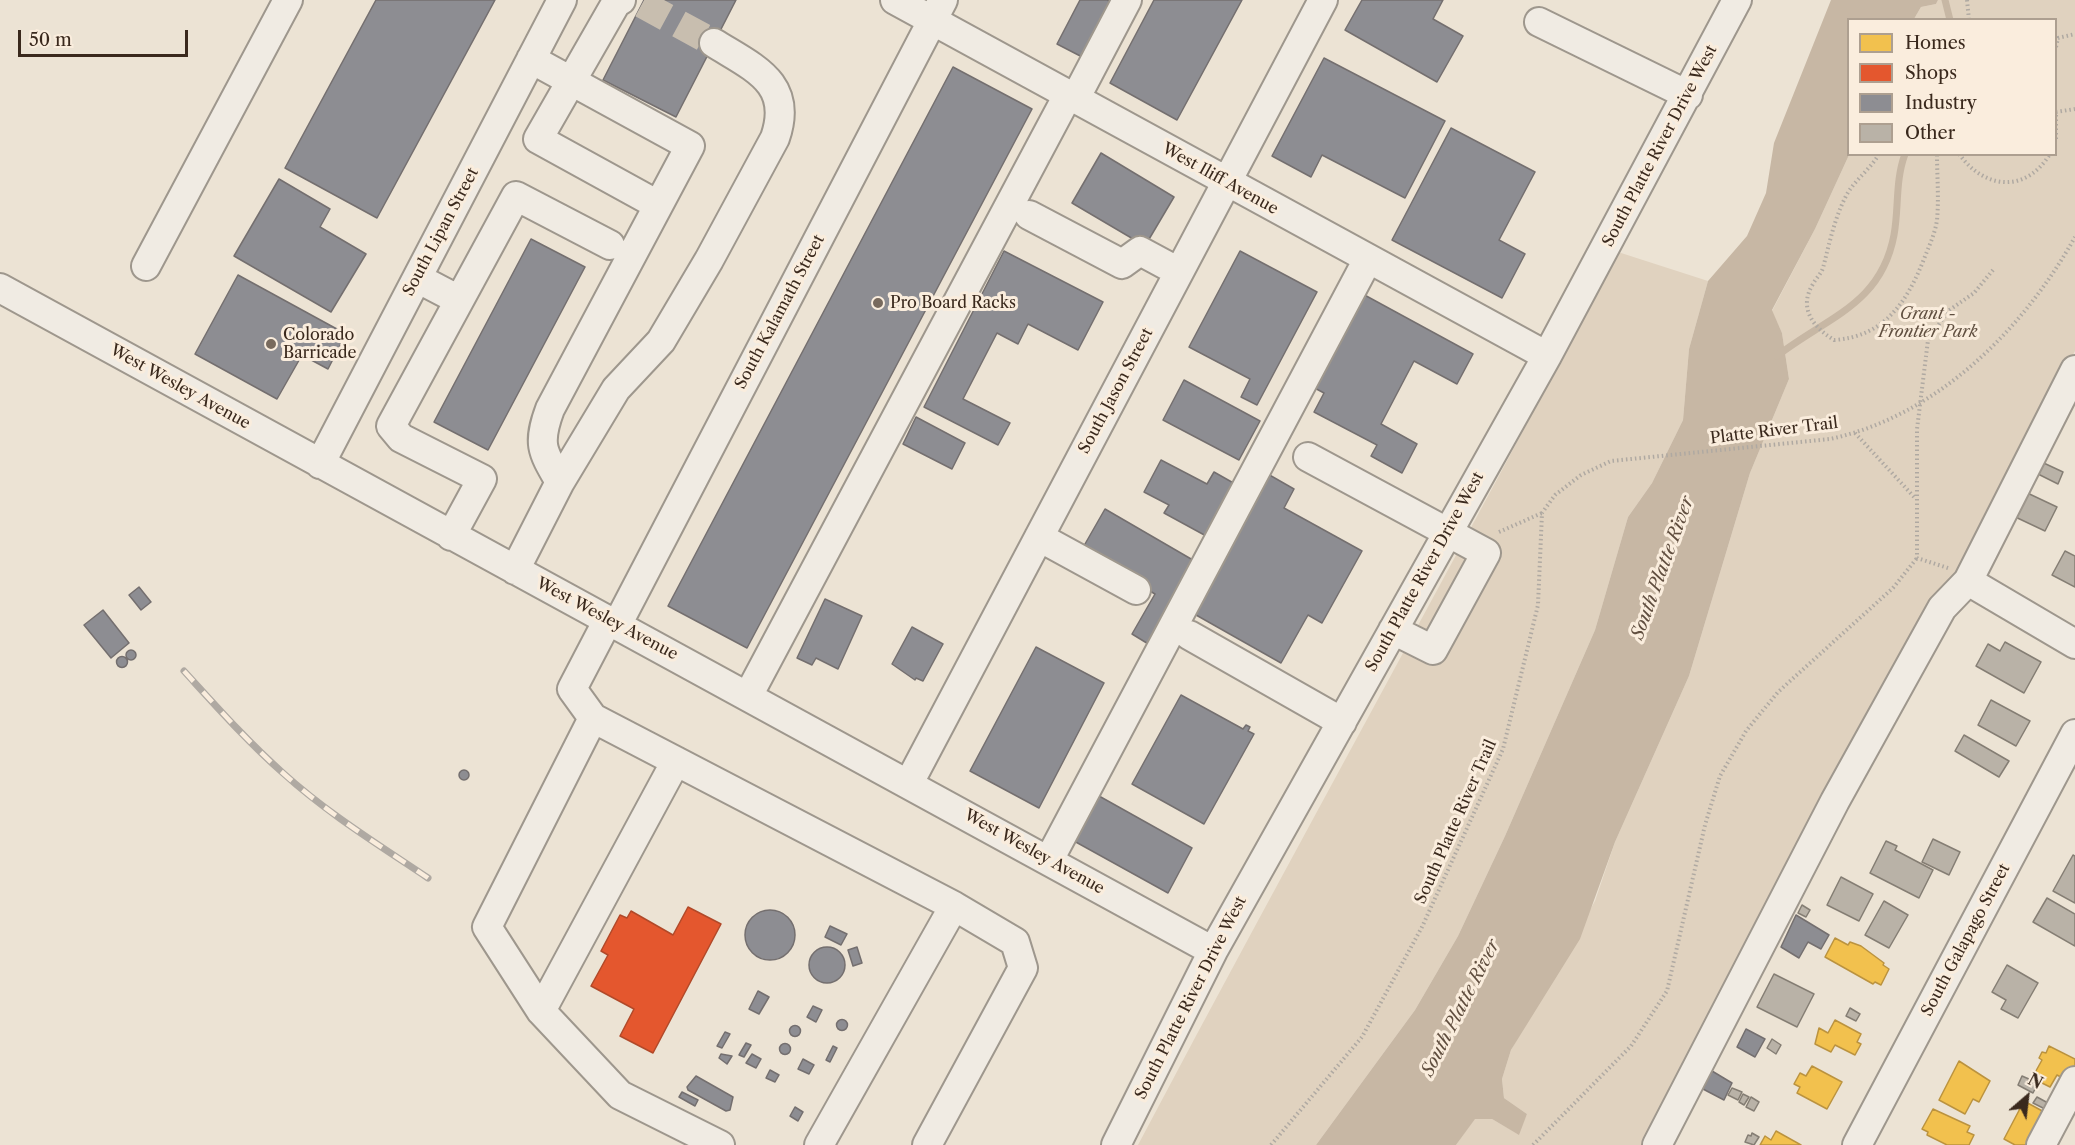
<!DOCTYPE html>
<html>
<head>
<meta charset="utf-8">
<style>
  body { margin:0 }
  #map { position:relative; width:2075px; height:1145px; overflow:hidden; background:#ece3d4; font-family:"Libre Caslon Text",serif }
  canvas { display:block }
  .legend { position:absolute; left:1847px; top:18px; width:210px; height:138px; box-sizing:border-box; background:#faeddd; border:2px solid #ad9f90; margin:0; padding:8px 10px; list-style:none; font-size:18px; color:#3a291d }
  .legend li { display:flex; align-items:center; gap:12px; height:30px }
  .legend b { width:30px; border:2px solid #ad9f90 }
  .north { position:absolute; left:1997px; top:1067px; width:60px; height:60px; -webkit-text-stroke:4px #faeddd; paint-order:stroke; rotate:28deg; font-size:16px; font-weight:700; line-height:24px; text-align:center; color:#3a291d }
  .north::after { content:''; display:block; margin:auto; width:21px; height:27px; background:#3a291d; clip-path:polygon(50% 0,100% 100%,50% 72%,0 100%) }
  .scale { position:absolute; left:18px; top:30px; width:170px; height:27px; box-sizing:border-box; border:3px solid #3a291d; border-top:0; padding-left:8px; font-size:18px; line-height:21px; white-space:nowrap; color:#3a291d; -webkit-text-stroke:4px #faeddd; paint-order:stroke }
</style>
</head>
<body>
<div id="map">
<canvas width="2075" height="1145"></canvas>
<ul class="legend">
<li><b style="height:16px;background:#f2c14e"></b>Homes</li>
<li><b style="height:16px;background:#e4572e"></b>Shops</li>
<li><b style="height:16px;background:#8d8d92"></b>Industry</li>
<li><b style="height:16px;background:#b9b2a7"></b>Other</li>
</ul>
<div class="north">N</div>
<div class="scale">50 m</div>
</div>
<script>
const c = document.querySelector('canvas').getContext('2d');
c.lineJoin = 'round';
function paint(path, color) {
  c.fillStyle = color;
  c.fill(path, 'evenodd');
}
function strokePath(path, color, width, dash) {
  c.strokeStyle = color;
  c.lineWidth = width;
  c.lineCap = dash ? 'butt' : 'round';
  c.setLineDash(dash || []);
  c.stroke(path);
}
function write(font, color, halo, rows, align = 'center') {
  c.font = font + ' "Libre Caslon Text",serif';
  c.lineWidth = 6;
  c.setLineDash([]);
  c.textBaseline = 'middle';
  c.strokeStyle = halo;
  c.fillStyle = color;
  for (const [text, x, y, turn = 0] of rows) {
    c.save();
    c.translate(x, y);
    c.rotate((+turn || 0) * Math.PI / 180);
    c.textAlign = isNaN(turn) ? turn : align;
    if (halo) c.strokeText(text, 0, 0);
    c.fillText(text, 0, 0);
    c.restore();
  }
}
paint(new Path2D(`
  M1938,0H2075V351L1651,1145H1456L1474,1119H1492L1518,1134L1527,1114L1504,1098L1502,1079L1511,1050L1595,901L1615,842L1689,676L1750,473L1789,379L1782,333L1772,311L1815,229L1849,155L2056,154V20L1914,19L1921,7L1936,4Z
  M1618,252L1708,281L1689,349L1683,420L1652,483L1628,517L1595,630L1505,836L1458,936L1415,1010L1316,1145H1138C1296,846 1461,551 1618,252Z`), '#e0d2bf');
paint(new Path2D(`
  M1831,0H1938L1936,4L1921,7L1914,19L1848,20L1849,155L1815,229L1772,310L1782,333L1789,379L1750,473L1689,676L1615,842L1580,939L1511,1050L1502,1079L1504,1098L1527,1114L1519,1135L1492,1119H1475L1456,1145H1316L1415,1010L1458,936L1505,836L1595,630L1628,517L1652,483L1683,420L1689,349L1708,281L1747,236L1766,193L1774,143Z`), '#c7b7a4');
const homes = new Path2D(`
  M1835,938L1848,945L1850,942L1861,946L1884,963L1883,965L1889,969L1881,985L1875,982L1873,984L1825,957Z
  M1835,1020L1861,1034L1857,1042L1861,1044L1855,1055L1835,1045L1831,1052L1815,1044L1819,1028L1828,1033Z
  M2049,1046L2075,1059V1076L2072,1083L2057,1075L2050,1087L2032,1078L2042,1060L2039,1058L2042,1052L2046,1053Z
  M1959,1061L1990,1081L1979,1102L1973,1099L1965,1114L1939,1100Z
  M1812,1066L1842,1082L1827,1109L1797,1093L1800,1087L1794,1084L1800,1073L1806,1076Z
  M2024,1101L2046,1113L2030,1145H2015L2004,1139Z
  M1933,1109L1970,1126L1967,1132L1974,1135L1969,1145H1947L1927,1135L1928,1132L1922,1129Z
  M1776,1131L1801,1145H1760L1765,1136L1771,1140Z`);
paint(homes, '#f2c14e');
strokePath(homes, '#bb933f', 1.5);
const shops = new Path2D(`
  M688,907L721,924L653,1053L620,1036L634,1009L591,986L608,955L601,951L620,915L627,918L631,911L673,935Z`);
paint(shops, '#e4572e');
strokePath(shops, '#b14929', 1.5);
const industry = new Path2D(`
  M376,0H495L377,218L285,168Z
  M644,0H736L676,117L603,80Z
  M1080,0H1107L1116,4L1088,60L1057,44Z
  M1154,0H1242L1177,120L1110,83Z
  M1362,0H1443L1433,19L1463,36L1437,82L1345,30Z
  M1324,58L1445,121L1405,198L1322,155L1311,177L1272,156Z
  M953,67L1032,109L747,648L668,606Z
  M1451,128L1535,172L1499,240L1525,254L1502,298L1392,240Z
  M1101,153L1174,197L1145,246L1072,203Z
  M279,179L330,209L320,227L366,254L331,312L234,256Z
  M531,239L585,267L488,450L434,422Z
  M1004,251L1103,302L1078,350L1028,324L1018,344L997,333L963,399L1010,423L998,445L924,407Z
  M1240,251L1317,292L1257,405L1241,397L1250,379L1189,347Z
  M238,275L346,334L328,369L302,355L277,399L195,354Z
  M1359,292L1473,354L1457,384L1414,361L1381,424L1417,444L1402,473L1371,456L1377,445L1314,412L1324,393L1309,385Z
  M1184,380L1260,421L1239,460L1163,420Z
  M916,417L965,443L952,469L903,444Z
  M1161,460L1207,484L1214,472L1237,485L1208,537L1164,513L1169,505L1144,492Z
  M1266,473L1294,489L1284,508L1362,551L1322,623L1308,615L1281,663L1189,611Z
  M1105,509L1198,563L1150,645L1132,634L1155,594L1081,551Z
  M139,587L151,602L141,610L129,595Z
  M825,599L862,616L838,669L816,658L812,665L797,658Z
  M103,610L129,643L111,658L84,625Z
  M912,627L943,644L923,681L916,678L915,680L892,664Z
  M1036,647L1104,683L1039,808L970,771Z
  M126 655a5 5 0 1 1 10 0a5 5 0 1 1-10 0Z
  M116.5 662a5.5 5.5 0 1 1 11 0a5.5 5.5 0 1 1-11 0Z
  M1181,695L1243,729L1246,725L1250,727L1248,731L1254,734L1204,824L1132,784Z
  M459 775a5 5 0 1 1 10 0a5 5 0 1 1-10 0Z
  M1099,796L1192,848L1168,893L1074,841Z
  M745 935a25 25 0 1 1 50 0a25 25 0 1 1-50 0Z
  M1796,915L1829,935L1821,949L1808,942L1799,958L1781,947Z
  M830,926L847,934L841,945L825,937Z
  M857,947L862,963L853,966L848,950Z
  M809 965a18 18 0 1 1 36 0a18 18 0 1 1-36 0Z
  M758,991L769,997L759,1014L749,1009Z
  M813,1006L822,1010L816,1022L807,1017Z
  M836.5 1025a5.5 5.5 0 1 1 11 0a5.5 5.5 0 1 1-11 0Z
  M789.5 1031a5.5 5.5 0 1 1 11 0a5.5 5.5 0 1 1-11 0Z
  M1746,1029L1765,1039L1755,1057L1737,1047Z
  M725,1032L730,1034L722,1048L717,1046Z
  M746,1043L751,1045L744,1057L739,1055Z
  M779.5 1049a5.5 5.5 0 1 1 11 0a5.5 5.5 0 1 1-11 0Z
  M833,1046L837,1048L830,1062L826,1060Z
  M721,1054L732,1056L727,1064L719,1058Z
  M752,1054L761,1059L756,1068L746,1063Z
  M803,1059L814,1065L809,1074L798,1069Z
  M770,1070L779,1075L775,1082L766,1078Z
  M1712,1071L1732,1083L1724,1100L1703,1089Z
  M696,1076L733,1097L730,1110L726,1111L688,1090L687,1087Z
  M682,1092L698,1100L695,1106L679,1097Z
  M795,1107L803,1112L798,1121L790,1116Z`);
paint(industry, '#8d8d92');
strokePath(industry, '#746f6f', 1.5);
strokePath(new Path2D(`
  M1945,0L1950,20
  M1777,356C1827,317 1881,305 1894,235C1899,208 1895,181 1905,154`), '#c7b7a4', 7);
const building = new Path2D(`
  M2033,458L2063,472L2058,484L2028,469Z
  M2021,490L2057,507L2045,531L2009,514Z
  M2065,551L2075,556V587L2052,575Z
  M2005,642L2041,662L2024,693L1976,666L1988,644L2000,651Z
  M1991,700L2030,721L2016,746L1978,725Z
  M1964,735L2009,761L1999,777L1955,751Z
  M1933,839L1960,852L1949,875L1922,862Z
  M1886,841L1897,846L1895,850L1933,870L1919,898L1870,873Z
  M2073,855L2075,856V903L2053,891Z
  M1841,877L1873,894L1859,921L1827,905Z
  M2047,898L2075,914V946L2033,922Z
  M1884,901L1908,915L1889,948L1865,935Z
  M1802,905L1810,910L1806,917L1798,913Z
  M2007,965L2038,983L2018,1018L2001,1009L2006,1000L1992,992Z
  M1774,974L1814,994L1797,1027L1757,1007Z
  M1850,1008L1860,1014L1856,1021L1846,1016Z
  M1772,1039L1781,1045L1776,1054L1767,1048Z
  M2022,1076L2038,1083L2033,1093L2018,1085Z
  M1732,1088L1742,1092L1738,1100L1728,1095Z
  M1743,1094L1749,1097L1744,1105L1739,1102Z
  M1751,1097L1759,1102L1754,1111L1746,1107Z
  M2037,1097L2048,1103L2045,1109L2033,1103Z
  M1752,1133L1759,1137L1754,1145L1745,1142L1748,1135L1751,1136Z`);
paint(building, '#b9b2a7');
strokePath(building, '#857e74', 1.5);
strokePath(new Path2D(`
  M642,4L714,43`), '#c8beaf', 28, [28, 14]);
const minor = new Path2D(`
  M621,0L616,3L538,139L658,205
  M895,0L1547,356
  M1539,22L1688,95
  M1075,99L1127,0
  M1029,215L1122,264L1140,251L1179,272
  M146,266L288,0
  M417,278L459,300
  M0,288L1213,951
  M1308,457L1486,553L1433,650L1393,630
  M320,464L562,0
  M560,482L616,389L661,341L709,260L775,138C794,83 754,68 714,43
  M451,536L482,479L401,438L391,426L516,196L610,245
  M1039,537L1136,590
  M515,570L560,482C542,451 537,444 550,409L690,146L531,59
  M1968,581L2075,644
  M608,620L572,689L593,718L954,906L819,1145
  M617,625L943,0
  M1189,635L1342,722
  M748,696L1068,95
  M593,718L487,927L541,1011L620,1095L720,1145
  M909,783L1323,0
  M1049,860L1368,259
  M541,1011L676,761
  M927,1145L1023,968L1015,942L954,906
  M1116,1145L1213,951L1547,356L1737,0
  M1657,1145L1835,801L1942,608L1968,581L2075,370
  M1857,1145L2075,734
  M2041,1145L2075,1081`);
strokePath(minor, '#9e978d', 32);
strokePath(new Path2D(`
  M1967,0L1969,20
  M2056,47L2058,38L2075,34
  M2056,112L2075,109
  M2056,115V139
  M1879,154C1870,170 1853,181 1845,198C1834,220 1829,245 1823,268C1821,274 1816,278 1813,284C1798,308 1813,327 1834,340C1884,337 1907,302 1924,259C1929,246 1935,234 1937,220C1939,198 1937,176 1937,154
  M1959,154C1985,190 2026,193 2050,154
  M1855,433L1916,499
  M1499,532L1542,513
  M1948,568L1917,558V429L1928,340L1948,311L1974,293L1993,270
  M1271,1145L1362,1037L1422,927L1503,749L1538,605L1542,513L1555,495L1581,475L1611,461L1830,439C1937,416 2023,330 2075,237
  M1533,1145L1631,1046L1667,991L1705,825L1720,776L1746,731L1778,692L1893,588L1917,558`), '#afa9a2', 4, [1.5, 3]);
strokePath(minor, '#f0ebe3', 28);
const rail = new Path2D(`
  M184,671C216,706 247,741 283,773C327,813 379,845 428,878`);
strokePath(rail, '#afa9a2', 7);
strokePath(rail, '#faeddd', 4.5, [14]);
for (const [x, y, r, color] of [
  [878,303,6,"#786a5d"],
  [271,344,6,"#786a5d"]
]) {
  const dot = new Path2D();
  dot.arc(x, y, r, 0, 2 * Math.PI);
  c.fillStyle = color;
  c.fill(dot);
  strokePath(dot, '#faeddd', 2);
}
write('16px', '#3a291d', '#faeddd', [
  ["South Platte River Drive West",1660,146,-62],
  ["West Iliff Avenue",1220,179,29],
  ["South Lipan Street",441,232,-62],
  ["South Kalamath Street",780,312,-62],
  ["West Wesley Avenue",180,387,29],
  ["South Jason Street",1116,391,-62],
  ["Platte River Trail",1774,431,-7],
  ["South Platte River Drive West",1425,572,-61],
  ["West Wesley Avenue",607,619,28],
  ["South Platte River Trail",1456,822,-66],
  ["West Wesley Avenue",1034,852,29],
  ["South Galapago Street",1966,940,-62],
  ["South Platte River Drive West",1191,998,-63]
]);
write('16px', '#3a291d', '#faeddd', [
  ["Pro Board Racks",890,303],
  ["Colorado",283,335],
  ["Barricade",283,353]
], 'left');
write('italic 16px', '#615041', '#faeddd', [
  ["Grant -",1928,314],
  ["Frontier Park",1928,332]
]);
write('italic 18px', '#604e3f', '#faeddd', [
  ["South Platte River",1663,568,-70],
  ["South Platte River",1461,1008,-63]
]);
</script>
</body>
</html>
